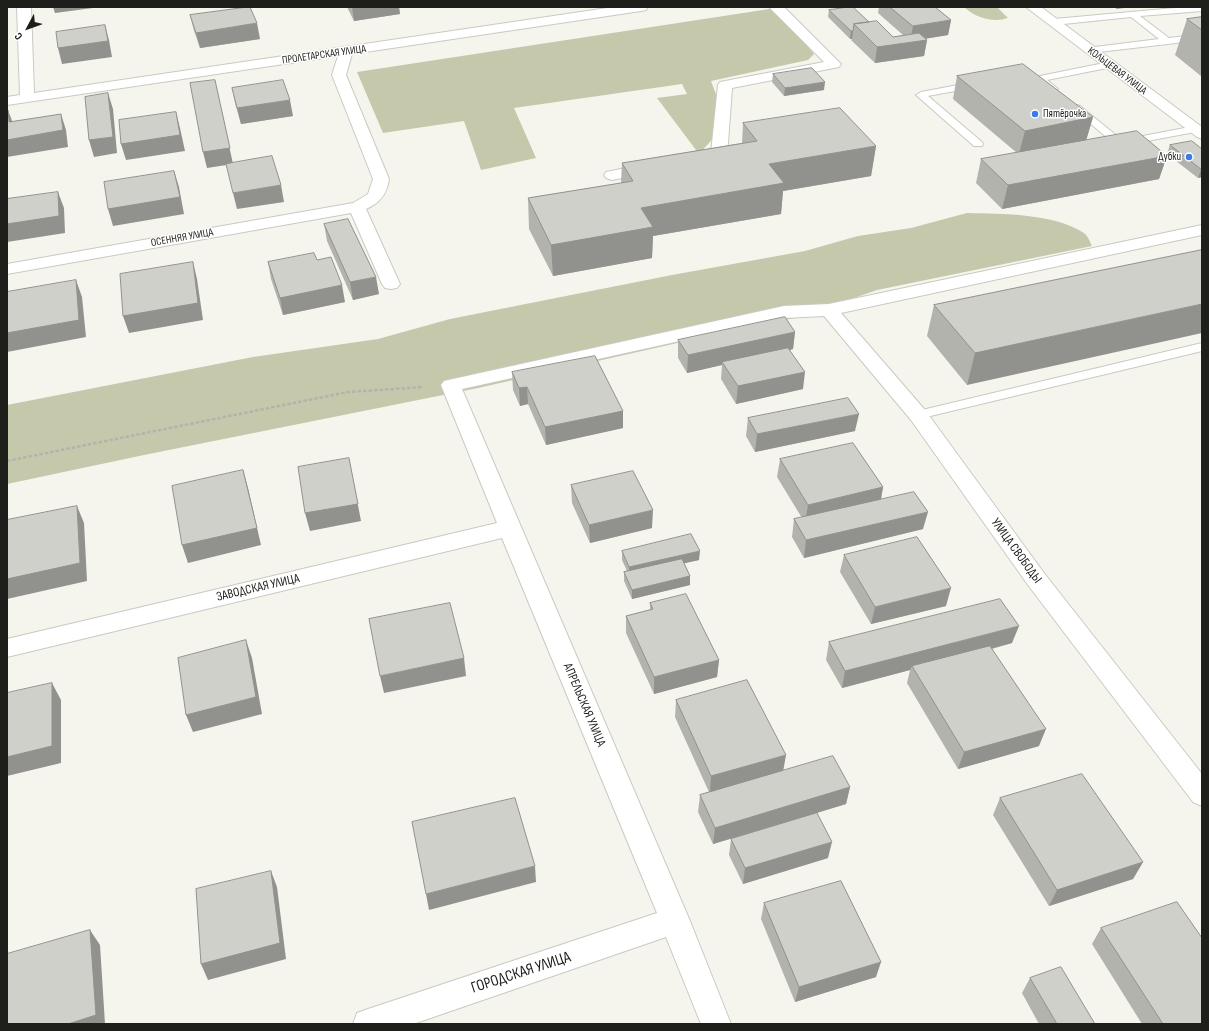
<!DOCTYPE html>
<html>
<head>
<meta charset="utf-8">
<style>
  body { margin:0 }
  #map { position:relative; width:1209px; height:1031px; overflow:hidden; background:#f5f5ee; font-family:"Sofia Sans Condensed",sans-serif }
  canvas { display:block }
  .frame { position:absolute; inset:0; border:8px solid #1e1e1b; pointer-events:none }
  .north { position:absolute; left:8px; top:8px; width:40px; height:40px; -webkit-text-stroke:3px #fff; paint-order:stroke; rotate:229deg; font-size:11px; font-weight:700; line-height:16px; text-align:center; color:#1e1e1b }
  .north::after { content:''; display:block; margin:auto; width:14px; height:18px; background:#1e1e1b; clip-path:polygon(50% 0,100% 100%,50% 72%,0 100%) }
</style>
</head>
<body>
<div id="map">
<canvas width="1209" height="1031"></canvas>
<div class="frame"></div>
<div class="north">С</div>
</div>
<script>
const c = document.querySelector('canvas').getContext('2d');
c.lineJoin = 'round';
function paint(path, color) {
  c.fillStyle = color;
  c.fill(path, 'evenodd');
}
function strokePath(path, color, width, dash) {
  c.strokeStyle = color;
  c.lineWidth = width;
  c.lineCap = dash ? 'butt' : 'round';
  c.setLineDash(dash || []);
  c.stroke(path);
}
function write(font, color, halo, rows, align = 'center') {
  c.font = font + ' "Sofia Sans Condensed",sans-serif';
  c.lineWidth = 3;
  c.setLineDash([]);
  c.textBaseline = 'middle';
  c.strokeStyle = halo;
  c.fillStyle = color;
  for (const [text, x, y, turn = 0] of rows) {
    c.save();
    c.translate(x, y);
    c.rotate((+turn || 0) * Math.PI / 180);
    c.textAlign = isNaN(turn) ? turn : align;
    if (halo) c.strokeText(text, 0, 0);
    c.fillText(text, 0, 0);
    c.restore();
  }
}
paint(new Path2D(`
  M964,7H997L1008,18C993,23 976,18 964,7Z`), '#c8caad');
paint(new Path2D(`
  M776,8L814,54L808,60L711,81L723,113L718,133L699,154L657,98L687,94L682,84L514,108L536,158L481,170L464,121L383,133L357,72Z
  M967,213C1003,214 1053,213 1084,233C1088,236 1090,242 1092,246L877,290L800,317L735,330L478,388L144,455L7,484V405L253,357L378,339L450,319L672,275L805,251L858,236L911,228Z`), '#c6c8ab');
const service = new Path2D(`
  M1186,7H1202V11L1140,16L1169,38L1202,34V40L1090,53L1087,52L1086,50L1087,48L1159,39L1131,17L1054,25L1050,22L1054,19Z
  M1109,62L1112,63L1114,65L1112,67L1047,80L1058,89L1053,92L1050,91L1035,79L1040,76Z
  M974,82L979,85L977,87L928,96L982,142L983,144L982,146H974L916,95L921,92Z
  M1077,105L1080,106L1122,140L1195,126L1200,129L1195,132L1120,146L1116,145L1074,110L1072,108L1074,106Z
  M1202,343V351L918,419L913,418L912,415L913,412L918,411Z`);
const minor = new Path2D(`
  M17,7H31L34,93L614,7H648L646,10L641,11L352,54L346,75L389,179C387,194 380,203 366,209L400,284L397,288L391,289L385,288L382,284L351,213L7,274V264L353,203L368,194L373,179L332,75L338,56L7,105V97L20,95Z
  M769,7H784L841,64L839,67L834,68L732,88L727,157L725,160C715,163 704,166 694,163L692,160L694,157L711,153L718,85L720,82L824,62Z
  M651,163L657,165L659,168L657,171L612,180L606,178L604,175L606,172Z
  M1202,225V235L841,313L925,410L1044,573L1202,774V806L1193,802L1028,585L911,420L824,316L784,318L462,389L690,921L731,1024H701L666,937L413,1024H353L357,1013L368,1009L657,913L502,538L7,657V639L497,523L441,385L444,381L784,306L829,304Z`);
const secondary = new Path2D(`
  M1026,7H1041L1202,127V139L1197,137Z`);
strokePath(service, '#c9cac2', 2);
strokePath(minor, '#c9cac2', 2);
strokePath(secondary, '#c9cac2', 2);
strokePath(new Path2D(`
  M7,461L348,392L423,387`), '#b3b3ad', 2.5, [3.5, 2]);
paint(service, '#fff');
paint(minor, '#fff');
paint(secondary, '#fff');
paint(new Path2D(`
  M347,7H399L400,14L354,21Z
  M879,7H935L951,20L948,35L925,39L927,40L924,56L875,63L851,40L852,39H850L828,17L829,10L869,22L893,37L903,35L878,13Z
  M190,15L260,39L200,48L194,31Z
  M1202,17V76H1201L1175,55L1187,19Z
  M773,74L824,90L784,96L772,82Z
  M957,76L1093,117L1086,140L1167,156L1159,179L1002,209L976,183L981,159L1017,153L953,99Z
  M232,88L293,116L241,124L235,103Z
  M743,123L876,146L871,176L783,191L781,214L653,236L652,258L553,276L529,229L528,198L621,183L622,163L742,143Z
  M1170,145L1202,149V177L1198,178L1167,154Z
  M324,224L379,294L353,300L327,241Z
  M1202,250L967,385L927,336L934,305Z
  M317,260L345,302L283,315L271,279L268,262Z
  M795,332L793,349L790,350L803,389L736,404L721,379L722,365L687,373L678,358V340Z
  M512,372L623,411V428L546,445L528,404L520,406L513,390Z
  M748,418L855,431L755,452L746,436Z
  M780,459L883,487L881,500L923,529L804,558L792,537L794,519L802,518L777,477Z
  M571,485L652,528L590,543L572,503Z
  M622,551L699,560L684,563L690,576V585L632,599L624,581V572L627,571L622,560Z
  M844,555L946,606L871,624L840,572Z
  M650,603L719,660L717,677L654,694L626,633V616L650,610Z
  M829,642L1012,643L992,649L1039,746L958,769L907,683L910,670L842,688L826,660Z
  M676,700L783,771L850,787L846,804L817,813L828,858L743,884L729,855L731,839L809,815L713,844L698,812L700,795L709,792L675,717Z
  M1000,798L1143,862L1133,879L1049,906L993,815Z
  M764,903L876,977L795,1002L761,919Z
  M1101,928L1202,1024H1142L1092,944Z
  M1030,978L1095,1024H1039L1022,993Z`), '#b2b3ad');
paint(new Path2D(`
  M53,7H93V8L55,13Z
  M352,7H399L400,14L354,21Z
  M1117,7H1132L1116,9Z
  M951,20L948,35L910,41L913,26Z
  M257,23L260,39L200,48L196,33Z
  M105,25L109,40L112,57L62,64L58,48Z
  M851,31H853L852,39H850Z
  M927,40L924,56L875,63L877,47Z
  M215,80L233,164L207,168L203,152Z
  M825,82L824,90L784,96L785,88Z
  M108,93L113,109L117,153L94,157L89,140Z
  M290,100L293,116L241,124L237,108Z
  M8,110L14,126L9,122Z
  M176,112L180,128L185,151L126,160L121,144Z
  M61,114L66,130L68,147L7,157V140Z
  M1093,117L1086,141L1019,154L1025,131Z
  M876,146L871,176L783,191L781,214L653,236L652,258L553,276L551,245L641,208L769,164Z
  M1167,156L1159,179L1002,209L1008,185Z
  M1201,170H1202V177L1198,178Z
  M174,171L179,187L184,214L113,226L108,209Z
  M281,185L284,202L237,209L233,193Z
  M58,192L64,208L65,233L7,242V224Z
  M193,262L197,279L203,320L129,333L123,316Z
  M376,277L379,294L353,300L350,282Z
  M76,280L82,297L86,337L7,352V333Z
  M342,285L345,302L283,315L280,298Z
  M1202,304V333L967,385L975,353Z
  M795,332L793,349L724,365L722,362V365L687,373L688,355Z
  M805,372L803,389L736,404L738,386Z
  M527,387L528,404L520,406L519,388Z
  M623,411V428L546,445L545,427Z
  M859,414L855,431L755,452L757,434Z
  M349,458L361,521L310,531L305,513Z
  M243,470L248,488L261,545L188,563L182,545Z
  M883,487L880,504L805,522L808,505Z
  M77,506L84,523L87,581L7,599V579Z
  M653,510L652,528L590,543L589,525Z
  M928,512L923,529L804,558L806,540Z
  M700,551L699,560L629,576V567Z
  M690,576V585L632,599V590Z
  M951,588L946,606L871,624L875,607Z
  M1019,626L1012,643L914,669L912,666L910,670L842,688L845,671Z
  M246,640L252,658L262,714L193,732L186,715Z
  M464,658L466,676L384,693L380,676Z
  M719,660L717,677L654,694V677Z
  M52,683L61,700V763L7,776V757Z
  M1046,729L1039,746L958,769L964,752Z
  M786,755L783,772L710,793L711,776Z
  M850,787L846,804L713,844L715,828Z
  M832,842L828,858L743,884L745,868Z
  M1143,862L1133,879L1049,906L1057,890Z
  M535,866L536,882L429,910L426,894Z
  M271,871L277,887L286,959L208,980L201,964Z
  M90,930L100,945L105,1024H68Z
  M881,962L876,977L795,1002L799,987Z`), '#91928d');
const building = new Path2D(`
  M248,7H250L257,23L196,33L190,15Z
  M849,7H853L869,22L854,24L853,31H851L829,10Z
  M890,7H935L951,20L913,26Z
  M1202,17V30L1187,19Z
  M877,21L893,37L919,33L927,40L877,47L854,24Z
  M105,25L108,41L58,48L56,32Z
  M1023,64L1093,117L1025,131L957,76Z
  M812,68L825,82L785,88L773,74Z
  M215,80L230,148L203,152L190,83Z
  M283,80L290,100L237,108L232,88Z
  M108,93L113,137L89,140L85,97Z
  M840,108L876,146L769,164L784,183L641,208L653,227L551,245L528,198L633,181L622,163L757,141L743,123Z
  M7,110H8L9,122L61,114L63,130L7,140Z
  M176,112L180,135L121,144L119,120Z
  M1137,131L1167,156L1008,185L981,159Z
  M1192,141L1202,149V170L1170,145Z
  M272,156L281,185L233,193L226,164Z
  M174,171L180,197L108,209L104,182Z
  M58,192L59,216L7,224V199Z
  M348,219L376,277L350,282L324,224Z
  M1202,250V304L975,353L934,305Z
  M314,253L317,260L331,257L342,285L280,298L268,262Z
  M193,262L198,303L123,316L120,274Z
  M76,280L79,320L7,333V292Z
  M785,317L795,332L688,355L678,340Z
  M788,348L805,372L738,386L722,362Z
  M595,356L623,411L545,427L527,387L519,388L512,372Z
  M848,398L859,414L757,434L748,418Z
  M853,443L883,487L808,505L780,459Z
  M349,458L358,504L305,513L298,467Z
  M243,470L257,528L182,545L172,486Z
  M633,471L653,510L589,525L571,485Z
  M914,492L928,512L806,540L794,519Z
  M77,506L80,563L7,579V520Z
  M691,534L700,551L629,567L622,551Z
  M917,537L951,588L875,607L844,555Z
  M682,559L690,576L632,590L624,572Z
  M686,594L719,660L654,677L626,616L653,609L650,603Z
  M1000,599L1019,626L845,671L829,642Z
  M450,603L464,658L380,676L369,619Z
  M246,640L256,697L186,715L178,658Z
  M990,646L1046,729L964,752L912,666Z
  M747,680L786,755L711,776L676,700Z
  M52,683V746L7,757V693Z
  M833,756L850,787L715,828L700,795Z
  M1082,774L1143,862L1057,890L1000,798Z
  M515,798L535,866L426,894L412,822Z
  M817,813L832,842L745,868L731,839Z
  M271,871L280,943L201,964L196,889Z
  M841,881L881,962L799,987L764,903Z
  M1177,902L1202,938V1024H1163L1101,928Z
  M90,930L96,1015L68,1024H7V954Z
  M1061,967L1095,1024H1057L1030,978Z`);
paint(building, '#cfd0c9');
strokePath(building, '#91928d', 1);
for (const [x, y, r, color] of [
  [1035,114,4,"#3b7ae9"],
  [1189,157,4,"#3b7ae9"]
]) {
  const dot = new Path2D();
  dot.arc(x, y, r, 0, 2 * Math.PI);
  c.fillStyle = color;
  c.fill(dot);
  strokePath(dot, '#fff', 1.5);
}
write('11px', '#1e1e1b', '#fff', [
  ["ПРОЛЕТАРСКАЯ УЛИЦА",324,55,-8],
  ["КОЛЬЦЕВАЯ УЛИЦА",1117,71,37],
  ["ОСЕННЯЯ УЛИЦА",182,238,-10]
]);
write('11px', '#1e1e1b', '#fff', [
  ["Пятёрочка",1043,114],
  ["Дубки",1181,157,"right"]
], 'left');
write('13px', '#1e1e1b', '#fff', [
  ["УЛИЦА СВОБОДЫ",1016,551,54],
  ["ЗАВОДСКАЯ УЛИЦА",258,588,-13],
  ["АПРЕЛЬСКАЯ УЛИЦА",584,705,67]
]);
write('16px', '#1e1e1b', '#fff', [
  ["ГОРОДСКАЯ УЛИЦА",521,973,-18]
]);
</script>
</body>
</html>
